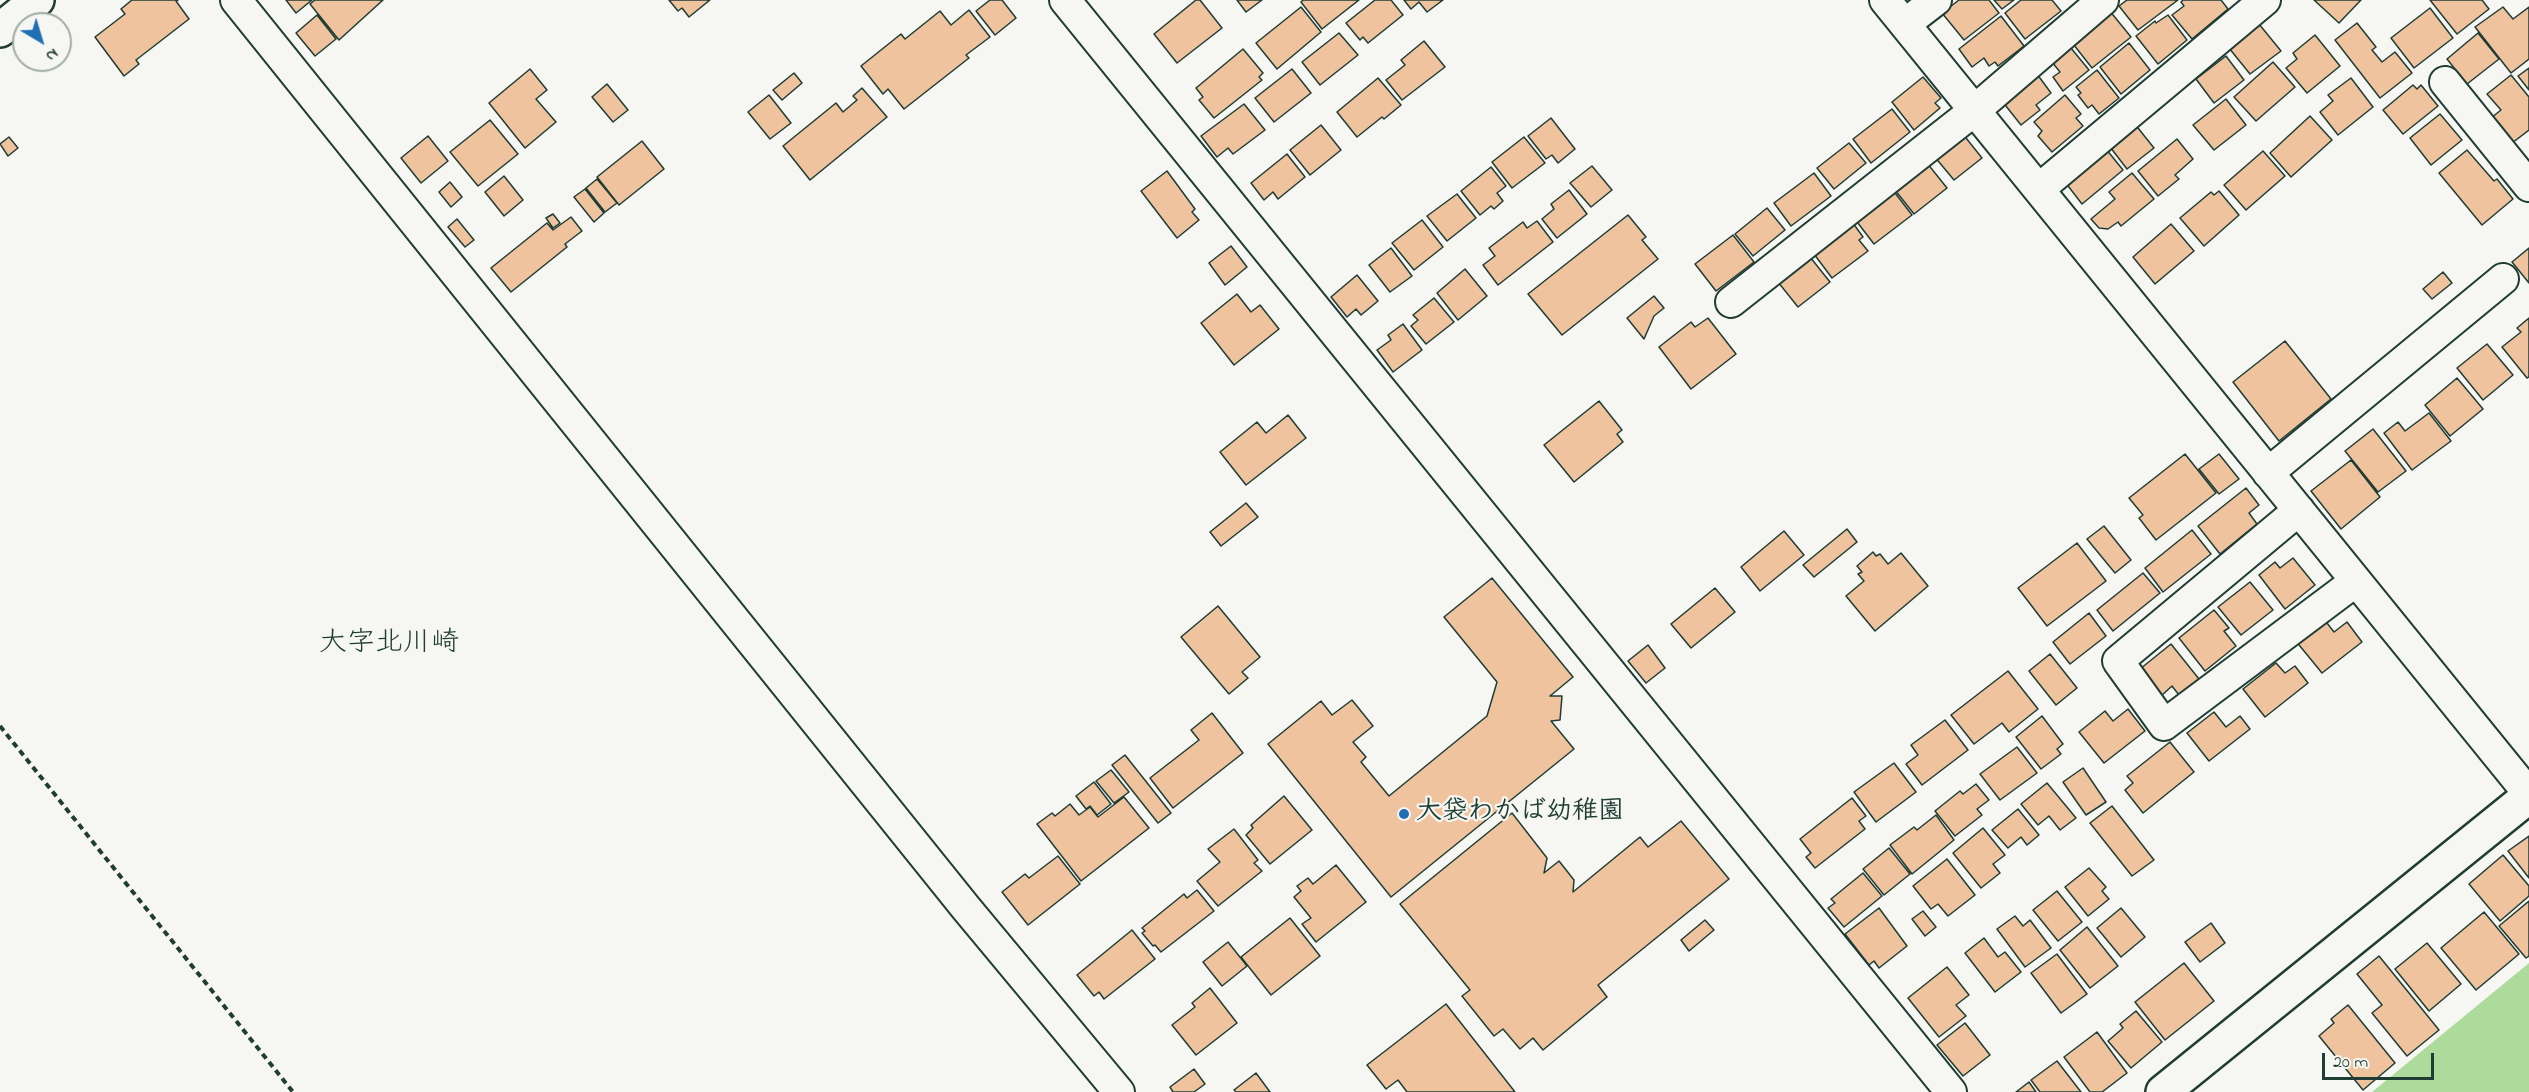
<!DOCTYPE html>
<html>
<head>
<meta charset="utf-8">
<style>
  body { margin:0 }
  #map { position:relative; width:2529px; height:1092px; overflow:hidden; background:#f6f6f2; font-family:"Indie Flower",sans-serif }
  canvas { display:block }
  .north { position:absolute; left:12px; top:12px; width:60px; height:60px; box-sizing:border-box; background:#f6f6f2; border:2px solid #a0aca6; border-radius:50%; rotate:142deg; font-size:16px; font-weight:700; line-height:24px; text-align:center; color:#1f3d34 }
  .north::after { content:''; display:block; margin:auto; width:21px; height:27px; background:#1f6fb2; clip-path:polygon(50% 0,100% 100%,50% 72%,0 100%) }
  .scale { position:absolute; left:2322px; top:1053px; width:112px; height:27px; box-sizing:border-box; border:3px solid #1f3d34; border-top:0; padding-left:8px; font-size:18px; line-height:21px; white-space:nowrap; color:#1f3d34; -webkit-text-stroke:4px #f6f6f2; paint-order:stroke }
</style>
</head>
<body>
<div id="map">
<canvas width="2529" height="1092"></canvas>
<div class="north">N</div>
<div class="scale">20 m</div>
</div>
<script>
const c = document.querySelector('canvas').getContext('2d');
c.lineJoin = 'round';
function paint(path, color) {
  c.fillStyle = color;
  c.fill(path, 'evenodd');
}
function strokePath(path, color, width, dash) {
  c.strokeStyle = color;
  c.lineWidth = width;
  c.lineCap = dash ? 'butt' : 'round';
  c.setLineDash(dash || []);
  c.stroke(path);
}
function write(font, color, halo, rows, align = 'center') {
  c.font = font + ' "Indie Flower","Klee One",sans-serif';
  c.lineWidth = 4.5;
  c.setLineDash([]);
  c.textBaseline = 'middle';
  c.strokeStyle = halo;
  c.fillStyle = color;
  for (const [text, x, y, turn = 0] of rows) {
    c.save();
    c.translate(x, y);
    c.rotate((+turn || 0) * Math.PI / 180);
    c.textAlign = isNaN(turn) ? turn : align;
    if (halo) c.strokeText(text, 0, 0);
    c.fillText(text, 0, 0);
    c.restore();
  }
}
paint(new Path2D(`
  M2529,963V1092H2372Z`), '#addb9b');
const building = new Path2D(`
  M132,0H178L176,1L189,19L136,60L139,64L124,76L95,37L125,14L121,9Z
  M286,0H312L296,13Z
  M315,0H383L339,40L310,4Z
  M669,0H710L689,17L682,8L678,11Z
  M990,0H1002L1016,18L995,35L976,11Z
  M1196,0H1200L1222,28L1177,63L1154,34Z
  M1237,0H1262L1246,12Z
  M1303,0H1359L1322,29L1301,2Z
  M1375,0H1391L1403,15L1368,43L1363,37L1360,40L1346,23Z
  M1404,0H1443L1427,12L1419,2L1411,9Z
  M1959,0H1989L1999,13L1964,40L1942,13Z
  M1994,0H2014L2002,9Z
  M2021,0H2052L2061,11L2025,39L2005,13Z
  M2127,0H2178L2138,30L2119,6Z
  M2183,0H2221L2228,9L2192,39L2172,15L2184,6L2181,2Z
  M2314,0H2361L2339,23Z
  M2430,0H2482L2489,9L2457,34Z
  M1301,7L1321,32L1277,69L1256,43Z
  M2503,7L2513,19L2529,7V59L2511,73L2475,27Z
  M2430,8L2453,38L2414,68L2391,38Z
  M969,10L990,37L966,55L969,58L904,109L888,89L883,94L861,66L901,34L905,39L940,11L951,25Z
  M2109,10L2131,37L2092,68L2070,40Z
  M317,15L336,39L315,56L296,33Z
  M2168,15L2187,40L2158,64L2136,36L2155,21L2156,23Z
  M2001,16L2024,46L1998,66L1995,62L1989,66L1984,58L1972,67L1959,49Z
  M2357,23L2376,47L2372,50L2382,62L2395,52L2412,73L2380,98L2335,40Z
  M2259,24L2281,51L2250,74L2229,48Z
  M1339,33L1358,55L1320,85L1302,62Z
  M2478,33L2499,59L2467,84L2447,59Z
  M2315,35L2340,66L2307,93L2286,68L2297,59L2293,53Z
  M1424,41L1445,67L1402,100L1386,80L1405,65L1401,60Z
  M2066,42L2089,70L2063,91L2053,77L2060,72L2048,57Z
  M2129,43L2150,70L2121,94L2100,67Z
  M1243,49L1263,73L1259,77L1262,80L1214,118L1199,100L1203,97L1196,88Z
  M2226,56L2244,80L2214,103L2196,79Z
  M2273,62L2295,87L2256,121L2234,97Z
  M2529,68V90L2518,76Z
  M530,69L547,90L536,99L556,122L525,148L489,103Z
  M1292,69L1311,93L1274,122L1255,98Z
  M2097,70L2119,98L2099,114L2092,105L2088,108L2078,95L2081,93L2076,87Z
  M794,73L802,83L782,100L773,90Z
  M2037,74L2051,93L2036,105L2040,110L2021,125L2002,101Z
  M2511,75L2529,97V130L2512,143L2491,118L2501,110L2487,94Z
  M1923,77L1941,98L1935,103L1940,108L1914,130L1892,102Z
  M1378,78L1401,105L1384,119L1382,117L1357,137L1337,112Z
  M2351,78L2373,107L2338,135L2320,112L2333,101L2328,95Z
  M607,84L628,110L613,122L592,97Z
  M2413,85L2417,89L2421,85L2438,106L2403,134L2383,110Z
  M862,88L887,117L810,180L783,146L836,103L843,112L857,100L853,96Z
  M769,95L791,123L770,139L748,112Z
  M2065,95L2081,114L2076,118L2083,126L2052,152L2038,136L2042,131L2034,122Z
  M2226,99L2246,125L2214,150L2193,125Z
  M1244,104L1265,130L1233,154L1228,148L1217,157L1201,136Z
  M1892,109L1910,132L1871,163L1853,139Z
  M2440,114L2462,140L2431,165L2410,138Z
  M2310,116L2332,140L2291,177L2270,153Z
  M1551,118L1575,149L1558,163L1552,155L1546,159L1528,136Z
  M490,120L518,154L478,186L450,152Z
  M2134,123L2154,148L2127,169L2107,143Z
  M1321,125L1341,150L1310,175L1290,150Z
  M1962,133L1982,158L1954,180L1934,156Z
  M428,136L448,161L421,183L401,158Z
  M9,137L18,148L8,156L0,144Z
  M1524,137L1545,163L1512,188L1492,162Z
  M2177,139L2193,159L2175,175L2179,179L2158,196L2138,171Z
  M642,141L664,169L619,205L597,177Z
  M1849,143L1866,163L1834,189L1817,168Z
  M2102,144L2123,170L2082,204L2065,182Z
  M2467,150L2494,181L2497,179L2513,199L2482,225L2439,173Z
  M2263,151L2285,176L2246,210L2224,185Z
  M1287,154L1305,177L1278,199L1273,192L1264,200L1251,183Z
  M1927,163L1947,188L1914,214L1895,190Z
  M1592,166L1612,190L1591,207L1570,183Z
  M1491,167L1506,186L1497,193L1503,201L1494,209L1491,206L1480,215L1461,191Z
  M1167,171L1195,209L1192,212L1199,220L1177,238L1141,191Z
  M1814,173L1831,196L1791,226L1774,203Z
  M2132,173L2154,199L2121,226L2118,222L2108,229L2099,228L2091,219L2115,199L2109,192Z
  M504,176L523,200L504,216L485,192Z
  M597,179L617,203L605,212L586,188Z
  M450,182L462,197L451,207L439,192Z
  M585,189L604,213L594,222L574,197Z
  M1892,189L1912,215L1874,244L1854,218Z
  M1569,190L1587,214L1557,238L1542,219L1554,209L1551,204Z
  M2219,191L2239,215L2204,246L2180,218L2211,192L2214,195Z
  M1457,194L1476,218L1447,241L1427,216Z
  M1767,208L1785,230L1753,256L1735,234Z
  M553,214L560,223L553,228L546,218Z
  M1628,215L1646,237L1642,240L1658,259L1562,335L1528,294Z
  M571,217L582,231L565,244L567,247L511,292L491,268L547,223L553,230Z
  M457,219L474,240L465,247L448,227Z
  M1850,219L1863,237L1859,240L1868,251L1832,278L1811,250Z
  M1422,220L1443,247L1414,270L1392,243Z
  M1537,221L1553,242L1498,285L1483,265L1495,256L1489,248L1523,222L1527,228Z
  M2171,224L2194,251L2155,284L2133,257Z
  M1733,235L1754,262L1716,291L1695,264Z
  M1231,246L1247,267L1225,285L1209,263Z
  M1391,248L1412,276L1390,292L1369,265Z
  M2529,248V283L2512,262Z
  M1810,257L1830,282L1798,307L1778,282Z
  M1465,269L1487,296L1458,320L1437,293Z
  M2443,272L2452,283L2432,299L2423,289Z
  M1357,275L1378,301L1361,315L1356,309L1347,317L1331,297Z
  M1237,294L1251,312L1260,305L1279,329L1234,365L1201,323Z
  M1654,296L1664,308L1654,316L1644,339L1627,318Z
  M1434,298L1454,322L1426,344L1411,326L1418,320L1413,315Z
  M1708,318L1736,354L1691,389L1659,347L1691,322L1695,327Z
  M2529,318V377L2527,378L2502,347L2521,332L2517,328Z
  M1403,324L1422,350L1393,372L1377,350L1391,340L1388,335Z
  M2285,341L2331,399L2279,441L2233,382Z
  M2487,344L2513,375L2483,400L2457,368Z
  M2457,378L2483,409L2450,436L2425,405Z
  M1599,401L1622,430L1617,434L1623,442L1574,482L1544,445Z
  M2429,413L2451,441L2412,470L2384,433L2398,422L2405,431Z
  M1288,415L1306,438L1246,485L1220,452L1257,422L1266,433Z
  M2373,429L2406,471L2378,492L2345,451Z
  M2185,454L2216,493L2156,540L2139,518L2143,515L2129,498Z
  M2219,454L2239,479L2219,494L2199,469Z
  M2351,460L2380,497L2341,529L2311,491Z
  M2246,488L2259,505L2249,513L2257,524L2220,554L2198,526Z
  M1246,503L1258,517L1221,546L1210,532Z
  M2104,526L2131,560L2115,573L2087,539Z
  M1847,529L1857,542L1814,577L1803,565Z
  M2192,530L2211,554L2163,592L2145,568Z
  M1784,531L1804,555L1760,591L1741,567Z
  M2077,543L2106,581L2047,626L2018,588Z
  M1873,552L1876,556L1880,554L1888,564L1901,553L1928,586L1875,631L1846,596L1864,581L1858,574L1862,572L1857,566Z
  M2293,558L2315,585L2285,609L2259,575L2275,562L2280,568Z
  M2143,573L2160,593L2113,631L2097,610Z
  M1492,578L1573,677L1550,696H1562L1560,720L1551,721L1574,749L1391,897L1268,744L1321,701L1332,715L1352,700L1373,726L1353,742L1366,757L1361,762L1389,796L1487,716L1497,682L1444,617Z
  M2250,582L2273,610L2241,635L2218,607Z
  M1715,588L1735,612L1691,648L1671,624Z
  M1218,606L1260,657L1242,672L1248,678L1229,694L1181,637Z
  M2214,610L2229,628L2224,631L2236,646L2205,671L2179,638Z
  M2089,613L2106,636L2070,664L2053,642Z
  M2323,618L2334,632L2347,622L2362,642L2322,673L2295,640Z
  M2171,644L2199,679L2179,695L2172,686L2161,696L2140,669Z
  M1648,645L1665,668L1646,683L1628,661Z
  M2050,654L2077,688L2056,705L2029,671Z
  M2276,663L2285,673L2295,666L2308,683L2265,717L2243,689Z
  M2008,671L2038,709L2009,732L2002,723L1974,744L1951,715Z
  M2128,709L2145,731L2104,763L2079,732L2105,711L2113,721Z
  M2214,712L2226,727L2240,716L2250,729L2209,761L2187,733Z
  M1212,713L1243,753L1173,808L1150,778L1199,740L1191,730Z
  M2042,716L2063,744L2057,749L2061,754L2041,769L2016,737Z
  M1945,720L1968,750L1922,785L1906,764L1918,755L1911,745Z
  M2170,742L2194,772L2143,813L2125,790L2133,783L2127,776Z
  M2017,747L2037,773L2000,800L1980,774Z
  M1125,755L1171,813L1158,823L1112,765Z
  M1894,763L1916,792L1876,822L1854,792Z
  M2083,768L2106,802L2086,815L2063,782Z
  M1111,770L1129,792L1114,803L1096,781Z
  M1094,782L1111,804L1097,815L1090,806L1086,809L1076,796Z
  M2047,783L2076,818L2060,830L2049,816L2038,825L2021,804Z
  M1976,784L1989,800L1977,809L1982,815L1955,836L1935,811L1960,791L1963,794Z
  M1284,796L1312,830L1270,864L1246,835L1253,828L1251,825Z
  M1124,797L1149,828L1081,881L1037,824L1052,813L1055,816L1070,804L1079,815L1090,807L1098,817Z
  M1852,798L1866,816L1859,821L1865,829L1815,868L1806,857L1811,853L1800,839Z
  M2112,806L2154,860L2132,876L2090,823Z
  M2018,809L2039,835L2027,845L2021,837L2008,848L1992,830Z
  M1512,813L1547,858L1544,873L1559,861L1574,880L1573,892L1640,837L1648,847L1681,821L1729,879L1598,985L1607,997L1543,1050L1533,1038L1520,1049L1503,1029L1494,1036L1462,996L1470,990L1400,904Z
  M1936,815L1954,840L1912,874L1890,845L1914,827L1917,830Z
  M1983,828L2005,855L1993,864L2000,873L1981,888L1953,853Z
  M1234,829L1258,860L1254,863L1262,871L1218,906L1197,881L1220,862L1208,849Z
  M2529,836V878L2508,851Z
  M1889,848L1910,874L1884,895L1863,869Z
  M2503,855L2529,886V896L2500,921L2469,884Z
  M1058,856L1080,884L1028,925L1002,892L1025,874L1029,878Z
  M1947,859L1975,895L1948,916L1938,904L1931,909L1913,886Z
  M1336,865L1366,902L1316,942L1302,924L1311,918L1294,897L1301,891L1297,886L1308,878L1313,884Z
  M2089,868L2106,887L2102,891L2109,899L2088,916L2065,887Z
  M1863,873L1882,896L1844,927L1828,908L1835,903L1831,899Z
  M1197,890L1214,911L1161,952L1155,945L1153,946L1142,933L1145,931L1142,928L1184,894L1187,898Z
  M2057,891L2082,922L2058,941L2033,910Z
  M2529,901V956L2526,958L2499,926Z
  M1879,908L1907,946L1879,968L1874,961L1869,965L1845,934Z
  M2121,908L2145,937L2121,957L2097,928Z
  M1923,911L1936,927L1925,936L1912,919Z
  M2484,912L2519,954L2476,990L2441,948Z
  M2015,916L2023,926L2030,920L2051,948L2025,967L1997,929Z
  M1290,918L1320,956L1271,995L1241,957Z
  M1705,920L1714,930L1689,951L1681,940Z
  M2211,923L2225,943L2200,962L2185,942Z
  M2087,927L2118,966L2090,988L2060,950Z
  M1132,930L1155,959L1104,999L1099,992L1094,996L1077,975Z
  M1984,938L1998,957L2005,952L2021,972L1995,992L1965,953Z
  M1228,942L1247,966L1222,986L1203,962Z
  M2427,943L2461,984L2429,1011L2395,969Z
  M2057,954L2087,994L2061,1013L2031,973Z
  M2379,956L2439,1030L2407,1056L2372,1013L2382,1005L2357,974Z
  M2184,963L2214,1001L2165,1040L2135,1002Z
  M1947,967L1969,995L1956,1005L1966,1016L1939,1037L1908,998Z
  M1210,988L1237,1023L1196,1055L1172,1025L1195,1007L1192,1003Z
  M1446,1004L1515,1092H1407L1398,1080L1386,1089L1367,1065Z
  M2348,1005L2395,1063L2363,1090L2319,1036L2334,1023L2331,1019Z
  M2136,1011L2162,1042L2131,1068L2108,1041L2123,1028L2120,1024Z
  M1965,1023L1990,1055L1963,1076L1937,1045Z
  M2097,1032L2127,1073L2102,1092H2090L2064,1057Z
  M2057,1061L2081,1092H2040L2031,1080Z
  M1194,1069L1205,1084L1194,1092H1173L1170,1087Z
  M1256,1073L1270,1092H1236L1234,1090Z
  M2029,1082L2036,1092H2016Z`);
paint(building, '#efc39e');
strokePath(building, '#1f3d34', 1.5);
const minor = new Path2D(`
  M236,0L966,908L1119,1092
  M1065,0L1951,1092
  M1885,0L2529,794
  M1905,24L1936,0
  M2445,82L2529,186
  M2039,189L2265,0
  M1731,302L1975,110L2103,0
  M2268,473L2503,279
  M2299,510L2118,661L2164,725L2356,581`);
const tertiary = new Path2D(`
  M0,30L37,0
  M2163,1092L2529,796`);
strokePath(minor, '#1f3d34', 34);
strokePath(tertiary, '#1f3d34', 38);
strokePath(new Path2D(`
  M0,726L293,1092`), '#1f3d34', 4, [6, 4.5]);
strokePath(minor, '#f6f6f2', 30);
strokePath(tertiary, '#f6f6f2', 33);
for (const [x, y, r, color] of [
  [1404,814,6,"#1f6fb2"]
]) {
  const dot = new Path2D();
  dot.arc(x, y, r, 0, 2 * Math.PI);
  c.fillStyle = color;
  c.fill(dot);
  strokePath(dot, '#f6f6f2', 2);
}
write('bold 26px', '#1f3d34', '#f6f6f2', [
  ["大袋わかば幼稚園",1416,814]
], 'left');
write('28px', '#1f3d34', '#f6f6f2', [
  ["大字北川崎",389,645]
]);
</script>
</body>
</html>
